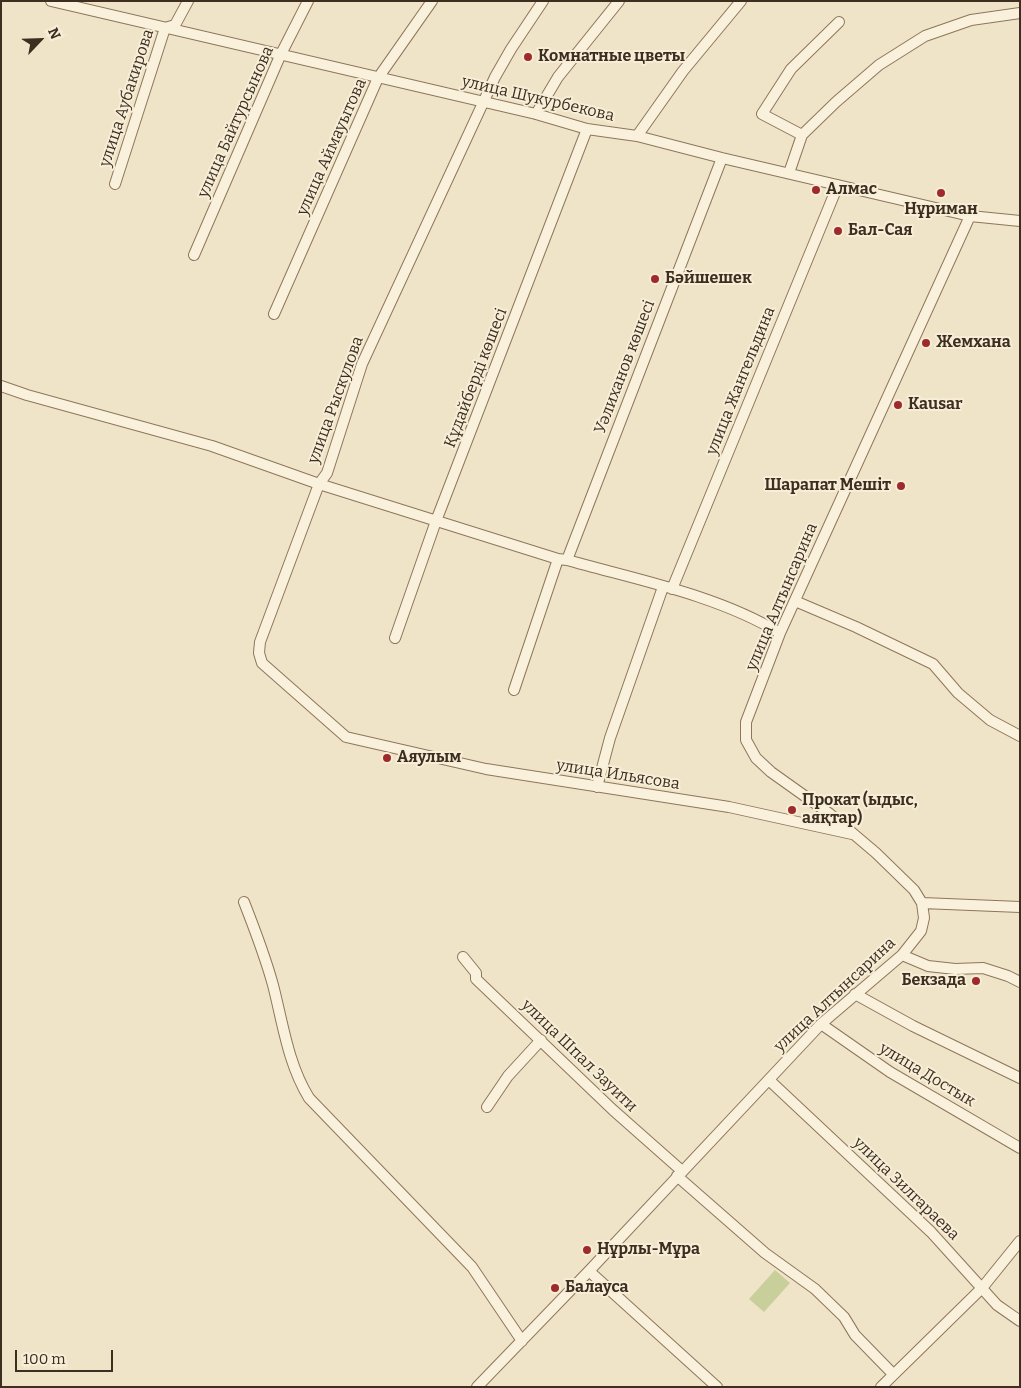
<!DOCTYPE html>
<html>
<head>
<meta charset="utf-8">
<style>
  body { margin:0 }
  #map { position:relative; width:1021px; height:1388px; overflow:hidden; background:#f0e4c8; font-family:Bitter,serif }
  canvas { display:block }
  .frame { position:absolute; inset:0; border:2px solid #3d2e20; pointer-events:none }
  .north { position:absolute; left:15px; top:15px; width:50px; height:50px; -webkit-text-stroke:4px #f7eed8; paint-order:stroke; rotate:66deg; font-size:14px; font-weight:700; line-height:20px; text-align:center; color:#3d2e20 }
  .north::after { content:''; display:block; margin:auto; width:18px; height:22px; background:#3d2e20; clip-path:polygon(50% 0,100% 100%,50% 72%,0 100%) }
  .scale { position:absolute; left:15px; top:1350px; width:98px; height:22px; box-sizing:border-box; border:2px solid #3d2e20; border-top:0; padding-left:6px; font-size:15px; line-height:18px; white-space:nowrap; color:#3d2e20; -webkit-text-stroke:4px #f7eed8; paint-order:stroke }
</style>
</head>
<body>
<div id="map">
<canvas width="1021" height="1388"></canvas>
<div class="frame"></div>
<div class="north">N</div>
<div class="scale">100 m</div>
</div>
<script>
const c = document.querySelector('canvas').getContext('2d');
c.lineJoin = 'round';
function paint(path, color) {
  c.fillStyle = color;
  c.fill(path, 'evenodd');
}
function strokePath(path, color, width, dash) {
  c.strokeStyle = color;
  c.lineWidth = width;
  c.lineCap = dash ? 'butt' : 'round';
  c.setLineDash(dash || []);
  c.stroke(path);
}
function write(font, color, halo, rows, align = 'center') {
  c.font = font + ' Bitter,serif';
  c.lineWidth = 4;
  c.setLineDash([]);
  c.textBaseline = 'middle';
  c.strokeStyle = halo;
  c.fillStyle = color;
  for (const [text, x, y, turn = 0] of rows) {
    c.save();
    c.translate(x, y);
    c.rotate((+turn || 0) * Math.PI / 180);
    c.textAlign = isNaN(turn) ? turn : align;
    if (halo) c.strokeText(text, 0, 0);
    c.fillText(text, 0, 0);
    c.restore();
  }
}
paint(new Path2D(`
  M775,1270L790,1283L764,1312L749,1299Z`), '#c9cf9b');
const minor = new Path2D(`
  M51,1L536,114L587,129L637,136L722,158L970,216L1020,221
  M543,1L511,49L495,77L362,364L327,473L319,484L260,642L259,653L262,663L346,737L486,769L729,807L852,834
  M536,114L558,77L619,1
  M802,135L762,114L791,69L839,22
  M637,136L683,71L741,1
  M789,173L802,135L836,102L879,65L925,36L971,20L1020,13
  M115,184L165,28L175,25L188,1
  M194,255L280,56L308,1
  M274,314L378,78L432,1
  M1,386L27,395L212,446L319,484L558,559L567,560C638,580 717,595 780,633
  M567,560L722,158
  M672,589L838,185
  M795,601L856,627L933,664L958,693L990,720L1020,736
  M395,638L436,521L587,129
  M514,690L558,559
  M597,787L610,738L663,587
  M244,902C255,930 265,956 273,985C283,1024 288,1064 309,1098L472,1267L522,1341
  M922,903L1020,907
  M902,955L928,966L955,969L983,968L1008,976L1020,982
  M463,957L476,973V979L613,1110L682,1171
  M855,994L913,1026L1020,1078
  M821,1024L890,1072L1020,1148
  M769,1080L931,1232L997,1305L1020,1321
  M487,1107L508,1076L541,1040
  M677,1176L765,1253L815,1289L844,1317L855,1335L893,1374
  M589,1271L717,1387
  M477,1387L589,1271L821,1024L902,955L921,931L924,918L922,903L914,890L876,853L830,814L771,772L756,758L746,740V722L780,633L970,216
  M881,1387L982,1288L1020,1241`);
strokePath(minor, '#8d765c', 12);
strokePath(minor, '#faf1dc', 10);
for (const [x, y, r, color] of [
  [528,57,5,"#9e2a2b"],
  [816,190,5,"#9e2a2b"],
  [941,193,5,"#9e2a2b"],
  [838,231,5,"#9e2a2b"],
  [655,279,5,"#9e2a2b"],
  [926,343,5,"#9e2a2b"],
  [898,405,5,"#9e2a2b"],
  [901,486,5,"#9e2a2b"],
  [387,758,5,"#9e2a2b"],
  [792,810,5,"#9e2a2b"],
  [976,981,5,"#9e2a2b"],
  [587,1250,5,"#9e2a2b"],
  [555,1288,5,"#9e2a2b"]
]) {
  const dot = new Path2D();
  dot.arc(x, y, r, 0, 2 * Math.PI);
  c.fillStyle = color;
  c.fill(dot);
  strokePath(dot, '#f7eed8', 2);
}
write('bold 16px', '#3d2e20', '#f7eed8', [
  ["Комнатные цветы",538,57],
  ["Алмас",826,190],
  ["Нұриман",941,210,"center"],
  ["Бал-Сая",848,231],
  ["Бәйшешек",665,279],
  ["Жемхана",936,343],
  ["Kausar",908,405],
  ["Шарапат Мешіт",891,486,"right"],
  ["Аяулым",397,758],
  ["Прокат (ыдыс,",802,801],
  ["аяқтар)",802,819],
  ["Бекзада",966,981,"right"],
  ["Нұрлы-Мұра",597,1250],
  ["Балауса",565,1288]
], 'left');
write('16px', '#3d2e20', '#f7eed8', [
  ["улица Аубакирова",127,98,-72],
  ["улица Шукурбекова",538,99,13],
  ["улица Байтурсынова",236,122,-66],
  ["улица Аймауытова",332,147,-66],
  ["Уәлиханов көшесі",625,367,-69],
  ["Құдайберді көшесі",476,378,-69],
  ["улица Жангельдина",741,381,-68],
  ["улица Рыскулова",336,400,-70],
  ["улица Алтынсарина",782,597,-67],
  ["улица Ильясова",618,775,9],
  ["улица Алтынсарина",835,995,-43],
  ["улица Шпал Зауити",579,1056,44],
  ["улица Достык",927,1075,31],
  ["улица Зилгараева",906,1189,44]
]);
</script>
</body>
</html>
